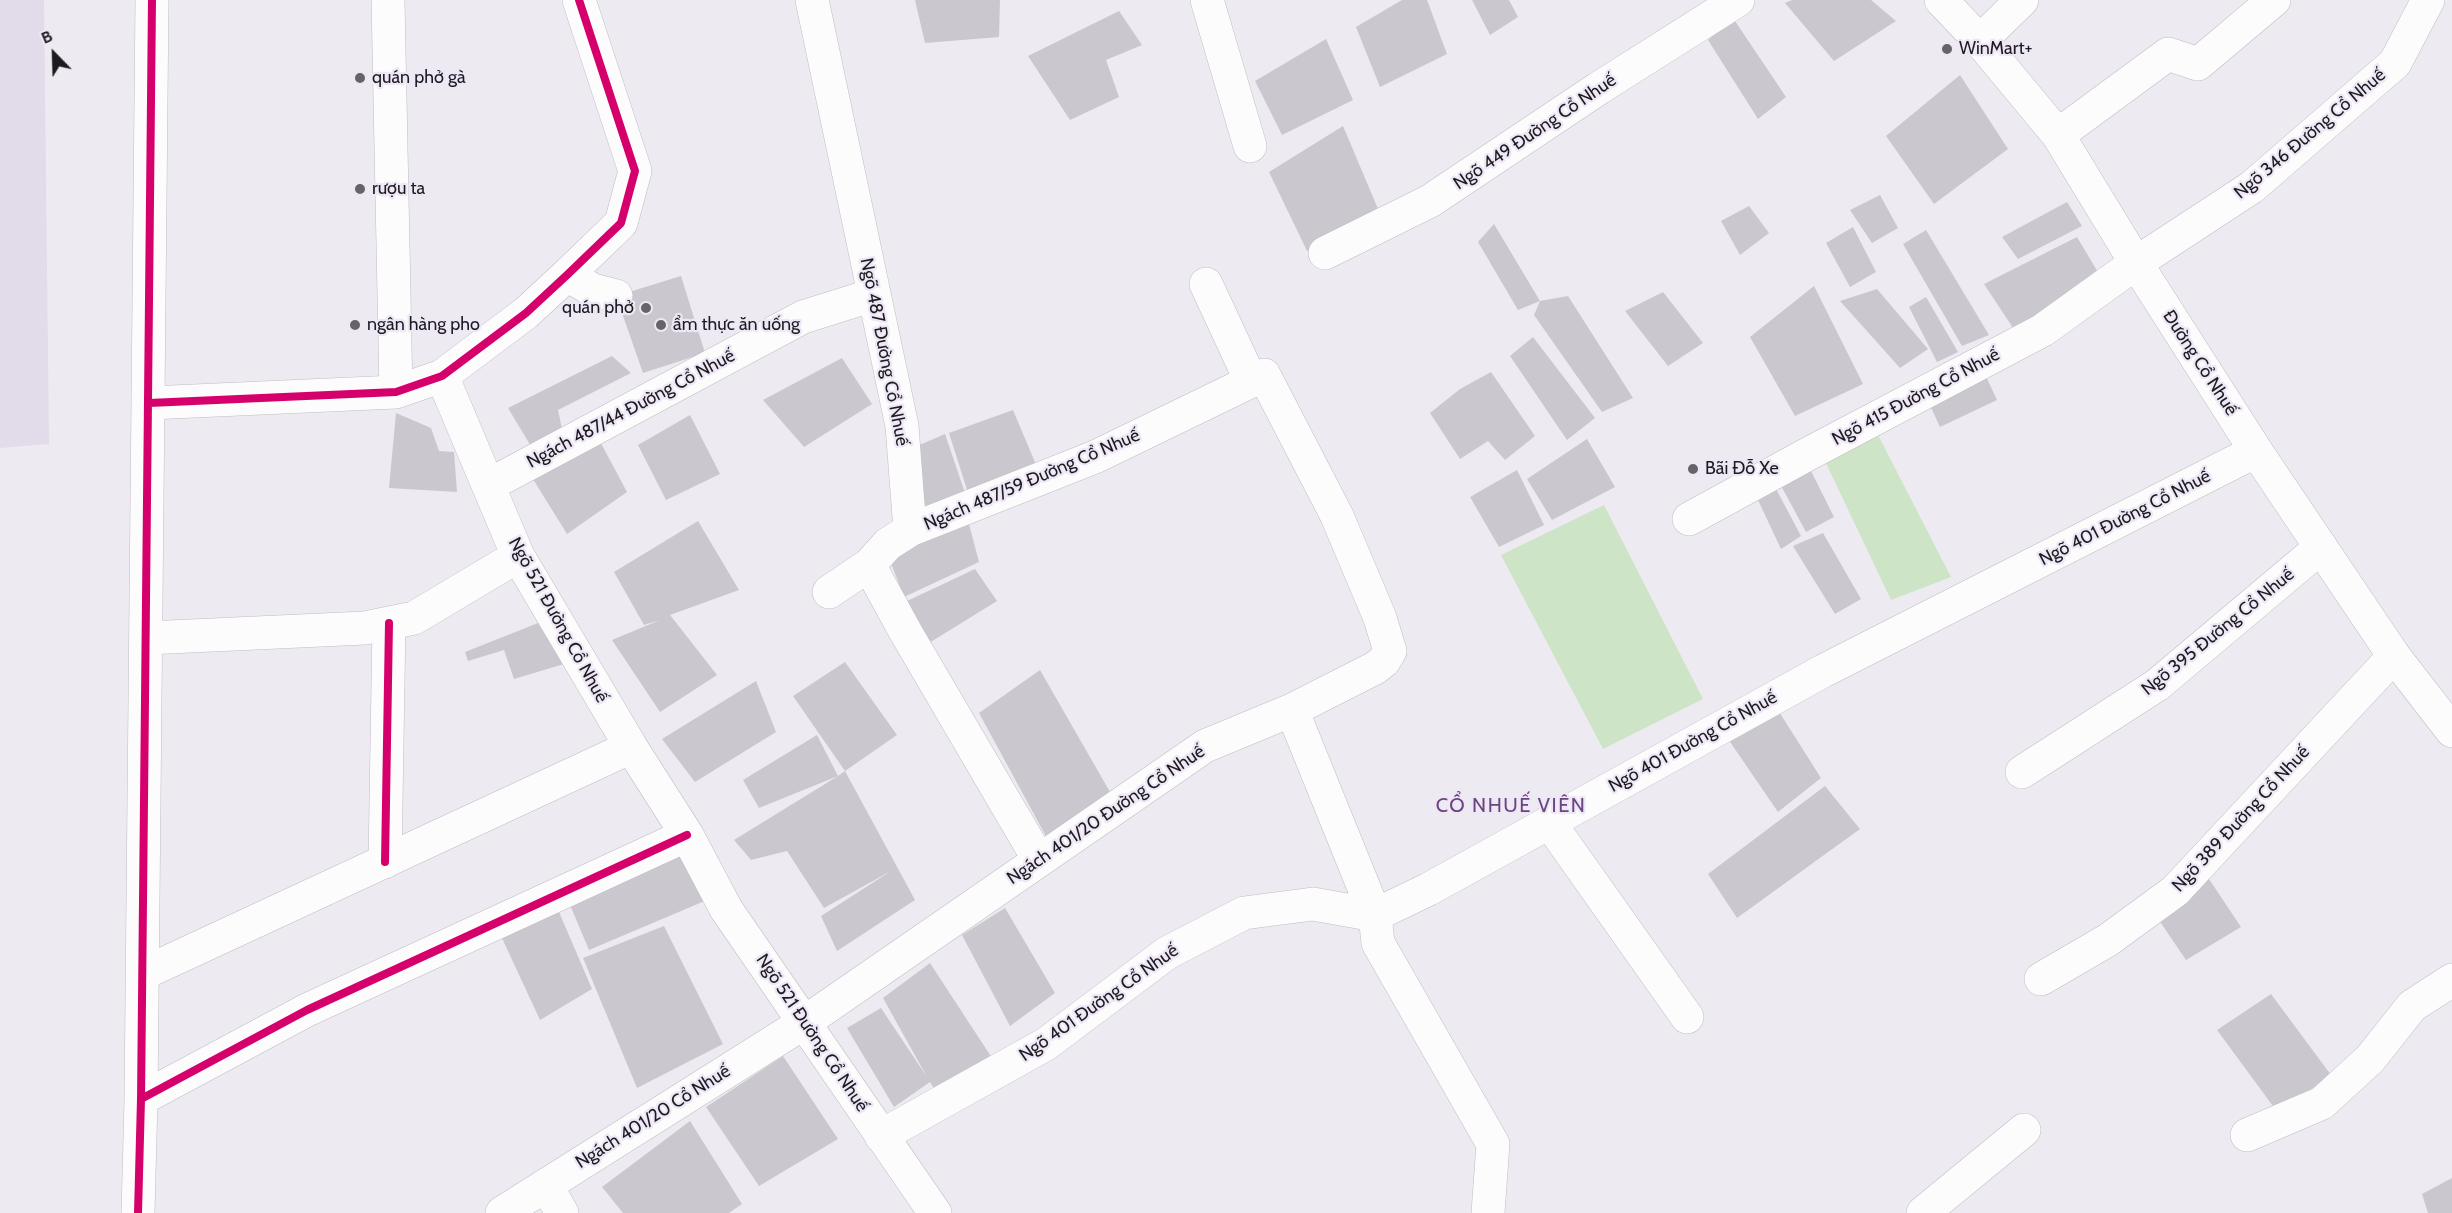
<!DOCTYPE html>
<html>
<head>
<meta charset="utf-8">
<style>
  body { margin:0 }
  #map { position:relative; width:2452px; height:1213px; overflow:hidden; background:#eeeaf2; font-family:Cabin,sans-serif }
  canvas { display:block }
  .north { position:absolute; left:24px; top:24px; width:60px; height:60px; -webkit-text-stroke:4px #eee7f5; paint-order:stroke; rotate:337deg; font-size:16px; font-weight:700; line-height:24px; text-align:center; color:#1d1b20 }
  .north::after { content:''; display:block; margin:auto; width:21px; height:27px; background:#1d1b20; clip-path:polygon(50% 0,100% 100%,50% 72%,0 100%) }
</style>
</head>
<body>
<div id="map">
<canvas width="2452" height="1213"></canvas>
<div class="north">B</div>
</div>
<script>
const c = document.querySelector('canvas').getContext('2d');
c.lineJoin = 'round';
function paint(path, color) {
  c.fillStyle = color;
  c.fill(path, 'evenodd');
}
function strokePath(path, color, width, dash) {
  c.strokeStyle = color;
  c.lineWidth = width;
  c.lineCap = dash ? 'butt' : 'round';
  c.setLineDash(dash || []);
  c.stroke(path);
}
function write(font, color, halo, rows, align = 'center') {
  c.font = font + ' Cabin,sans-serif';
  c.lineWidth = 4.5;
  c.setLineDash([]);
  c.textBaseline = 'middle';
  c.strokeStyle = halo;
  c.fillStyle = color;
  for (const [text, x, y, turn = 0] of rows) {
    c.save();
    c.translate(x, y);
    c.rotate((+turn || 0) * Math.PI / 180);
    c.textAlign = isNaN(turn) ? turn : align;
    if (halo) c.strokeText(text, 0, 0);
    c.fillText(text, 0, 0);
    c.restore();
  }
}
paint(new Path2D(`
  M0,0H44L49,444L0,448Z`), '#e2dbe9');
paint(new Path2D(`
  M1878,435L1951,577L1891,600L1824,459Z
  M1604,505L1703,699L1603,749L1501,555Z`), '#cee4c7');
paint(new Path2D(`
  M915,0H1000L999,37L925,43Z
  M1402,0H1427L1447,54L1380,87L1356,27Z
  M1472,0H1509L1518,17L1490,35Z
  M1792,0H1871L1896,21L1834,61L1785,3Z
  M1119,11L1142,45L1106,60L1119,97L1070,120L1028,56Z
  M1733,18L1786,97L1758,119L1708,40Z
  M1326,39L1353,100L1282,135L1255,81Z
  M1960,75L2008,149L1934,204L1886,136Z
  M1343,126L1381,216L1307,251L1269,172Z
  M1880,195L1898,228L1872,243L1850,210Z
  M2067,202L2082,226L2018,259L2002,237Z
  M1749,206L1769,233L1740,255L1721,221Z
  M1494,224L1540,301L1518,310L1478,242Z
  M1853,227L1876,272L1850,287L1826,243Z
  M1926,230L1989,335L1962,346L1903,244Z
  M2077,237L2099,274L2015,331L1984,284Z
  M681,276L705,353L643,373L616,296Z
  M1814,286L1863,384L1795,416L1750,337Z
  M1877,289L1928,349L1900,368L1840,301Z
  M1663,292L1703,343L1668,366L1625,311Z
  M1568,296L1633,398L1602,412L1534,315L1540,301Z
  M1926,297L1958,352L1937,362L1909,307Z
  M1533,337L1595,418L1567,440L1510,356Z
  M612,356L631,373L558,410L564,438L535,453L508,408Z
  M842,358L872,404L804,447L763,400Z
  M1491,372L1535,436L1505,460L1488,441L1460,459L1430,413L1460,389Z
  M1984,372L1997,400L1940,427L1927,399Z
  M1013,410L1037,467L968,493L949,433Z
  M396,413L431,428L439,451L454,452L457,492L389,488Z
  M690,415L720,474L666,500L638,445Z
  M596,434L627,492L567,534L531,476Z
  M945,434L965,493L926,507L910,449Z
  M1587,439L1615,487L1552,520L1527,479Z
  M1807,463L1834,517L1806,532L1779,482Z
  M1517,470L1544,525L1499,547L1470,497Z
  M1775,487L1801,536L1781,549L1757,498Z
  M966,513L979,562L904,597L886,550Z
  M698,521L739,590L670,615L717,675L660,712L612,640L660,620L644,625L614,572Z
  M1823,533L1861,599L1835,614L1793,546Z
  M975,569L997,601L929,643L907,601Z
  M538,623L564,664L514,679L504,650L468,661L465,652Z
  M845,662L897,735L845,771L793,696Z
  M1040,670L1110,792L1048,840L979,713Z
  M756,681L776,732L695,782L662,739Z
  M1776,707L1821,778L1778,812L1726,736Z
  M817,735L838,776L845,771L915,900L837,951L821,916L891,871L824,908L787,851L751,860L734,840L838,776L759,808L743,780Z
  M1825,786L1860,829L1737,918L1708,874Z
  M682,847L707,900L589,950L567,898Z
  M2195,858L2241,927L2186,960L2142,895Z
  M556,905L592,989L540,1020L501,936Z
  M1005,908L1055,993L1010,1026L962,935Z
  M664,926L723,1044L637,1088L583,958Z
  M930,963L994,1061L939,1097L930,1082L894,1107L847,1028L881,1008L927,1077L883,998Z
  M2271,994L2331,1075L2278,1113L2217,1030Z
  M783,1056L838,1139L759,1186L706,1107Z
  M690,1121L742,1204L729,1213H623L602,1187Z
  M2452,1178V1213H2428L2422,1194Z`), '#cbc7ce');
const minor = new Path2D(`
  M388,0L396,392
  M812,0L902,426L910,530L888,544L869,565L905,631L1039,860
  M1207,0L1250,146
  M1980,41L2022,0
  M2058,135L2168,54L2198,64L2274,0
  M1325,253L1430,201L1599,88L1738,0
  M567,275L593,290L616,296
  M1206,284L1251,381
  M442,376L518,556L631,747L687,835L726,909L935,1213
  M149,403L396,392L442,376L526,313L567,275L621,223L635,171L579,0
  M489,485L803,317L873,295
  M1689,519L1808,454L2043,330L2136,263L2252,187L2395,63L2428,0
  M829,592L869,565
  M147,638L365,628L414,618L518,556
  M1292,710L1375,915L1378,943L1493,1144L1488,1213
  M2022,772L2157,685L2321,547
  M1549,822L1687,1017
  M385,862L389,623
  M144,973L631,747
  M2041,979L2108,940L2175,891L2394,656
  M141,1099L152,0
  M2247,1135L2322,1103L2370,1059L2412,1006L2452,980
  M881,1136L1046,1044L1167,953L1244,913L1313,904L1375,915L1429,889L1823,671L2256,451
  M546,1185L562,1213
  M138,1213L141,1099L307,1010L687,835
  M502,1213L805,1022L1205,746L1292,710L1375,668L1384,661L1390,651L1380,618L1337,516L1264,375L1095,457L910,530
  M1923,1213L2024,1130`);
const major = new Path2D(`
  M1941,0L1980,41L2058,135L2136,263L2256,451L2394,656L2452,731`);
strokePath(minor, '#bfbcc2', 34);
strokePath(major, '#bfbcc2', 34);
strokePath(minor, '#fcfcfd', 33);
strokePath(major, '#fcfcfd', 33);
strokePath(new Path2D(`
  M149,403L396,392L442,376L526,313L567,275L621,223L635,171L579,0
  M385,862L389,623
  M141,1099L152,0
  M138,1213L141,1099L307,1010L687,835`), '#d6006c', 8);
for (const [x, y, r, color] of [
  [1947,49,6,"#66636a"],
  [360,78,6,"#66636a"],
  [360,189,6,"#66636a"],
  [646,308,6,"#66636a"],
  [355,325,6,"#66636a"],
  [661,325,6,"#66636a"],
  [1693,469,6,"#66636a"]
]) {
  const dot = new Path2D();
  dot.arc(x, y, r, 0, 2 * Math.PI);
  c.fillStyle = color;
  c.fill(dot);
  strokePath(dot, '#eee7f5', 2);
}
write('18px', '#1d1b20', '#eee7f5', [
  ["WinMart+",1959,49],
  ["quán phở gà",372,78],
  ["rượu ta",372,189],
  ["quán phở",634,308,"right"],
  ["ngân hàng pho",367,325],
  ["ẩm thực ăn uống",673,325],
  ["Bãi Đỗ Xe",1705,469]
], 'left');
write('18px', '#1d1b20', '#eee7f5', [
  ["Ngõ 449 Đường Cổ Nhuế",1535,132,-34],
  ["Ngõ 346 Đường Cổ Nhuế",2310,134,-40],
  ["Ngõ 487 Đường Cổ Nhuế",884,352,79],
  ["Đường Cổ Nhuế",2200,363,57],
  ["Ngõ 415 Đường Cổ Nhuế",1916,397,-28],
  ["Ngách 487/44 Đường Cổ Nhuế",631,409,-28],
  ["Ngách 487/59 Đường Cổ Nhuế",1032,480,-23],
  ["Ngõ 401 Đường Cổ Nhuế",2125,518,-27],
  ["Ngõ 521 Đường Cổ Nhuế",558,620,61],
  ["Ngõ 395 Đường Cổ Nhuế",2218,632,-39],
  ["Ngõ 401 Đường Cổ Nhuế",1693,742,-29],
  ["Ngách 401/20 Đường Cổ Nhuế",1106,815,-34],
  ["Ngõ 389 Đường Cổ Nhuế",2241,819,-47],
  ["Ngõ 401 Đường Cổ Nhuế",1099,1003,-35],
  ["Ngõ 521 Đường Cổ Nhuế",812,1033,56],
  ["Ngách 401/20 Cổ Nhuế",653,1117,-32]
]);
c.letterSpacing = '1.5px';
write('20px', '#6a457f', '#eee7f5', [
  ["CỔ NHUẾ VIÊN",1511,806]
]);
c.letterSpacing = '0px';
</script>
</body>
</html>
